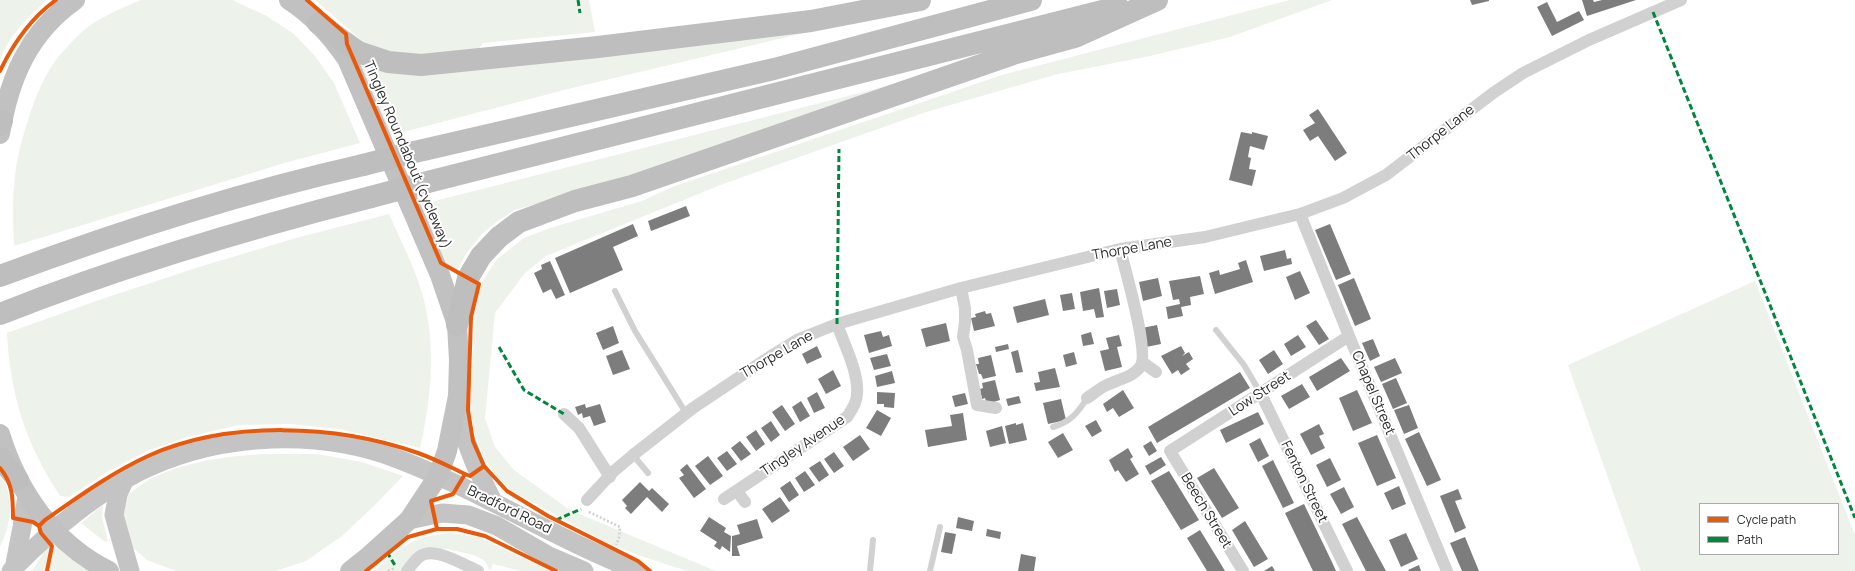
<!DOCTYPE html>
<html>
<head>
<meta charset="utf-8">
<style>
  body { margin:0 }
  #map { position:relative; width:1855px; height:571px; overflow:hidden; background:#fff; font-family:Manrope,sans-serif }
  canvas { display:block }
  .legend { position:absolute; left:1699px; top:503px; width:140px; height:52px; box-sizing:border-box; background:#fff; border:1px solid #ababab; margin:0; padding:5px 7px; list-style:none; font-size:12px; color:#2c2c2c }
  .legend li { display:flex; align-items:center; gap:8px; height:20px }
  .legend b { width:20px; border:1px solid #ababab }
</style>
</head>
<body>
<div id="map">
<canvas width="1855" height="571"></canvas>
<ul class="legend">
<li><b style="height:5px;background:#e8590c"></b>Cycle path</li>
<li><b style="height:5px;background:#00873e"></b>Path</li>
</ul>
</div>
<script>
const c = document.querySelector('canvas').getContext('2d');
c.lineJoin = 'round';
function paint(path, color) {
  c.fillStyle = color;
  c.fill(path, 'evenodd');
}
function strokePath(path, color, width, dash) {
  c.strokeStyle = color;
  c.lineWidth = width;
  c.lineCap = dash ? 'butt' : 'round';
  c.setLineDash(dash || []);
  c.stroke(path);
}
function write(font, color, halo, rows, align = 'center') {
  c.font = font + ' Manrope,sans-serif';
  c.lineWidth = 4;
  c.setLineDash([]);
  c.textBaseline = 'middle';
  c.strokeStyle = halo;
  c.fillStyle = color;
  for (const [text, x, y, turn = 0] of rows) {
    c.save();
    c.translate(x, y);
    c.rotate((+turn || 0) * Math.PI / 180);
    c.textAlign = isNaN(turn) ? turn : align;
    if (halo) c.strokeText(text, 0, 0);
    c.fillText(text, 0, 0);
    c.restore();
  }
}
paint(new Path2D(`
  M0,0H47C28,17 10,35 0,59Z
  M141,0H232L265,15L294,34L315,56L334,83L360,143L288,162L14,246C13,223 12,200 15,176C18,146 36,88 53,64C61,53 74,39 84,30C100,17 122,8 141,0Z
  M315,0H589L595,32L483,43L475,54L420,58L360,46L361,40Z
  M1290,0H1332L1230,37L1150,56L1058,74L926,112L723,184L546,256L525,273L495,313L485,418L495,447L514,470L570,510L716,571H687L638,555L605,542L512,491L496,476L485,460L474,431L470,405L476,306L482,282L497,259L524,238L550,228L642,201L672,187L1002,75Z
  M821,29L568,89L388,136L356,61Z
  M887,86L888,89L623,178L515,210L499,220L482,234L465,255L456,273L442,261L419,205Z
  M389,214C403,246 421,279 427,314C435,359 430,405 420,448L339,429L291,424L239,425L187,437L147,451L109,471L69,497L60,496C26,444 10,395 7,333L99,300L199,267L296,238Z
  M1755,281L1855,535V571H1641L1568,365ZM1700,504H1838V554H1700Z
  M262,454H317L362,462L403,476L376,504L342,536L306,561L276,571H176L147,560L132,547L123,529L124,499C156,465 217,457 262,454Z
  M0,476C16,495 11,526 0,547Z
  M103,505L102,517L108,541L105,542L81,523Z
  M450,533L478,537L550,571H521L493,564L490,571L485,561L474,555L447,549L431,551L404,571H374C403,546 410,537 450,533Z
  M56,541L93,571H32L44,552Z`), '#edf2eb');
paint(new Path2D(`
  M1470,0H1489V1L1472,5Z
  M1582,0H1593L1594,2L1602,0H1636L1587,16Z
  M1547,2L1557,22L1579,11L1584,20L1552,36L1537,7Z
  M1318,109L1347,153L1335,161L1318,136L1310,141L1303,130L1315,123L1309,115Z
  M1241,132L1252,134V132L1268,136L1264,150L1250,146L1248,157L1251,158L1249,169L1256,170L1252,186L1229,180Z
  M686,206L690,216L651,231L648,221Z
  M633,224L638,236L613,247L623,270L570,293L555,258Z
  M1330,224L1351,274L1336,280L1315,230Z
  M1285,250L1287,259L1291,258L1292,264L1264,271L1260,256Z
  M1246,260L1253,282L1215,294L1209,273L1219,270L1220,275L1240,269L1238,263Z
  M550,261L565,295L556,299L551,289L543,293L534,273L542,269L541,265Z
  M1300,271L1310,293L1295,300L1286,277Z
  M1200,276L1204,294L1190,297L1191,305L1181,307L1183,316L1168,319L1166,307L1180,304L1179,299L1173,300L1169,281Z
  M1158,278L1162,296L1143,301L1139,282Z
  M1354,278L1371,319L1355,326L1338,285Z
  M1099,288L1104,317L1096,318L1094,309L1083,311L1080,292Z
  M1117,289L1120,305L1107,308L1104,291Z
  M1072,293L1075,309L1063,311L1060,295Z
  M1045,299L1049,315L1017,323L1013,307Z
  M985,311L986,314L991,313L995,326L974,331L971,318L976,317L975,314Z
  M1316,320L1329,339L1319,345L1306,326Z
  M946,323L950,341L926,347L921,329Z
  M1157,325L1161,344L1146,347L1142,328Z
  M613,326L619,343L603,350L596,333Z
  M881,331L883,337L889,335L892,346L869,353L864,335Z
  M1091,332L1094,344L1083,346L1081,335Z
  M1119,335L1122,346L1117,347L1122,367L1105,371L1100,351L1109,349L1106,338Z
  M1298,335L1306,347L1291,356L1284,344Z
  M1373,339L1380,356L1370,361L1362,343Z
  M1008,344L1009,349L996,352L995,347Z
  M817,346L822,357L807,364L802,354Z
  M1181,346L1185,353L1182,356L1189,352L1193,359L1186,364L1190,369L1181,375L1178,370L1172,374L1161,356Z
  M622,350L630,369L613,375L606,356Z
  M1018,350L1023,372L1016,373L1011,352Z
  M1274,350L1283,364L1268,374L1259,360Z
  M1074,352L1077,364L1066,367L1063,355Z
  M887,354L891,366L874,370L870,358Z
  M991,355L996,376L983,379L981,374H979L976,364H979L978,358Z
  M1341,358L1350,371L1317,391L1309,377Z
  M1395,358L1402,373L1381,382L1374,367Z
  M1055,368L1060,387L1036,391L1034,383L1040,382L1038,372Z
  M833,370L841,386L826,394L818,379Z
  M892,371L895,383L877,387L875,376Z
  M1240,372L1250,388L1157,443L1148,427Z
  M1396,378L1407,403L1393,409L1382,384Z
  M995,380L1000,400L987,404L985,398L982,399L980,389L983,388L982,383Z
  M1302,384L1310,397L1289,409L1281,396Z
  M1123,390L1134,408L1119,417L1113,408L1107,412L1103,404Z
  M1357,390L1372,423L1353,431L1339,398Z
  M817,392L825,408L814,413L807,398Z
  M877,392L895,393L894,408L884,407V404H877Z
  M965,393L968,404L955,407L952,396Z
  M1019,396L1021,403L1008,406L1006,399Z
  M1061,399L1066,420L1048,424L1043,403Z
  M801,401L810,416L800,422L792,407Z
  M585,404L586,408L600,404L606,422L594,426L590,416L583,418L582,413L578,415L575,407Z
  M782,405L795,424L785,431L772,412Z
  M1409,405L1418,428L1404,434L1394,410Z
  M877,410L891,418L881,436L866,428Z
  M1258,412L1264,424L1226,443L1220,430Z
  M963,413L967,440L928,447L925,430L952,426L950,415Z
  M1096,420L1102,431L1092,437L1085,426Z
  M771,421L780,435L771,442L761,428Z
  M1016,423V425L1023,423L1027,440L1009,444L1005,426Z
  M1319,424L1324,434L1319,436L1325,448L1311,455L1300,434Z
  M1002,426L1006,443L990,447L986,431Z
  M756,430L765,444L756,451L746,437Z
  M1419,432L1441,480L1427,486L1405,439Z
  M1063,433L1073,450L1058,458L1048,442Z
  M860,435L870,449L853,461L843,447Z
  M1377,435L1396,478L1377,486L1358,443Z
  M1260,438L1269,456L1258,462L1249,444Z
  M740,441L751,454L741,461L731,448Z
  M1151,441L1157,451L1149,456L1143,446Z
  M1128,448L1133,457L1130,459L1139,474L1126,482L1118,470L1115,472L1109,460Z
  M727,451L737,464L727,471L717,458Z
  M834,452L844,466L834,473L824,459Z
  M708,456L723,476L710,485L695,466Z
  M1161,457L1166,465L1150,475L1145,466Z
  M1330,458L1341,480L1327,487L1316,465Z
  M1273,460L1294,503L1283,508L1262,466Z
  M820,461L829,475L819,482L809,468Z
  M687,464L706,489L694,498L679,478L684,475L680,470Z
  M1214,468L1239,508L1222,518L1197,478Z
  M805,471L815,485L804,492L795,478Z
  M1169,471L1199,520L1181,530L1151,481Z
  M790,481L799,495L789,502L780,488Z
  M640,482L649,491L652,488L669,504L662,512L647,497L631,514L625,508L627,506L622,500Z
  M1399,486L1406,504L1392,510L1384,493Z
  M1344,487L1354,507L1341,514L1330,494Z
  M1458,489L1462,499L1455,501L1466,528L1455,533L1440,496Z
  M780,497L790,511L772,523L762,509Z
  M1304,504L1331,560L1336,571H1313L1312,569L1285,513Z
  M709,517L726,528L724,532L731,536L730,552L722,546L720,550L714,546L717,542L700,531Z
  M958,517L974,521L972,531L956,528Z
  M1357,517L1374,549L1386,571H1366L1342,524Z
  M757,519L763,538L737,546L740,556H732V536L740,534L737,525Z
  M1245,521L1268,559L1254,567L1232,530Z
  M987,529L1001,532L1000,539L986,536Z
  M1200,530L1219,561L1225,571H1207L1187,538Z
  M945,532L956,534L952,554L941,552Z
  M1406,533L1418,559L1401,567L1389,540Z
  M1465,537L1474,559L1479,571H1462L1450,543Z
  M1021,554L1036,557L1034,571H1018Z
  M1419,565L1421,571H1409L1408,570Z
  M1272,566L1275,571H1264Z`), '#7d7d7d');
strokePath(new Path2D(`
  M589,512L620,527L619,538L616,545
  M388,571L395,568`), '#d1d1d1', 2.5, [2, 2]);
strokePath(new Path2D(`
  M615,291L635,331L686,413
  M1216,330L1244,365L1261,394
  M1053,427C1070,422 1078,413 1087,398
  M633,455L648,473
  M870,571L873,540
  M930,571L940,527`), '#d1d1d1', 6);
strokePath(new Path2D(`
  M1300,214L1349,336L1447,571
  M961,288L965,308V322L963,337L967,350L977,405L996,408
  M1142,362L1156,372
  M1261,394L1347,571
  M1087,398C1093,394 1099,389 1105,386C1116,380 1132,378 1140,367C1150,354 1125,269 1120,249
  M564,414L579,428L610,477
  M737,491L745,502
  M724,499L847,417C852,410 857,402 857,394C859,373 844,344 837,324
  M587,500L614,471L633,455L693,408L771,356L799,339L837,324L961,288L1120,249L1205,237L1300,214L1343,198L1386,175L1493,93L1523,73L1589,40L1681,0
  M407,571C412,565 417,556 425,554C439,550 465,565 478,571
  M1243,571L1170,451L1349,336`), '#d1d1d1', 12);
strokePath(new Path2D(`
  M459,400L463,433L474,462L493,502
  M124,481L118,494L114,515L130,571
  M409,520L442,513L468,515L497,526L549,556L584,571
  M14,569L22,527L27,496
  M11,571C47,533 100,490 147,468C224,433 319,429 398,459C481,491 556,539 638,571`), '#c4c4c4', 19);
strokePath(new Path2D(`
  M289,0C313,15 331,36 347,59L440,275L457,325L459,360L458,396L447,451L438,476L409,520L369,556L350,571
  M0,134C9,79 28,33 75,0
  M0,434C18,492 53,543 109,571`), '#c1c1c1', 20);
strokePath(new Path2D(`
  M318,23L358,52L388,62L421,65L598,47L811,21L920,0
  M0,125L2,121
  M406,154L774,69L1031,0
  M416,185L1118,7
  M0,276C118,232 239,193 363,165
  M0,314C121,266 246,229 371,197
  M457,325L468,278L481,256L499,237L519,222L575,201L632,186L1013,54L1075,37L1157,0
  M0,458L18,480`), '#bebebe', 22);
strokePath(new Path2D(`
  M363,165L406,154
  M371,197L416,185`), '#bebebe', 22);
strokePath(new Path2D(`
  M578,0L580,13
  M1653,12L1855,518
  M837,324L839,149
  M499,347L524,390L564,414
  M556,520L581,509
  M387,552L396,567`), '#00873e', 3, [6, 3]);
strokePath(new Path2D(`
  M307,0L346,34L347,44L441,263L479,284L471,317L468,410L473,441L484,466L470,476L465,474L453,494L431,501L437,529L408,537L366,571
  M0,71C13,44 31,18 56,0
  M484,466L507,491L548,516L638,561L650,571
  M0,468C13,483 13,499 13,518L33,522L39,526L41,533L52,546L47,571
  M39,526L45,520C78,497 111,473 148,456C228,420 337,424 418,453C435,459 450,467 465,474
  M437,529H457L485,536L556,571`), '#e8590c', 4);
write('14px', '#2c2c2c', '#fff', [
  ["Thorpe Lane",1441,133,-38],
  ["Tingley Roundabout (cycleway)",407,155,67],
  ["Thorpe Lane",1132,249,-10],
  ["Thorpe Lane",777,355,-30],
  ["Chapel Street",1373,393,67],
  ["Low Street",1260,394,-33],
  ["Tingley Avenue",803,446,-34],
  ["Fenton Street",1304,482,64],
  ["Bradford Road",509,510,26],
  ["Beech Street",1206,511,59]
]);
</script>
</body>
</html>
